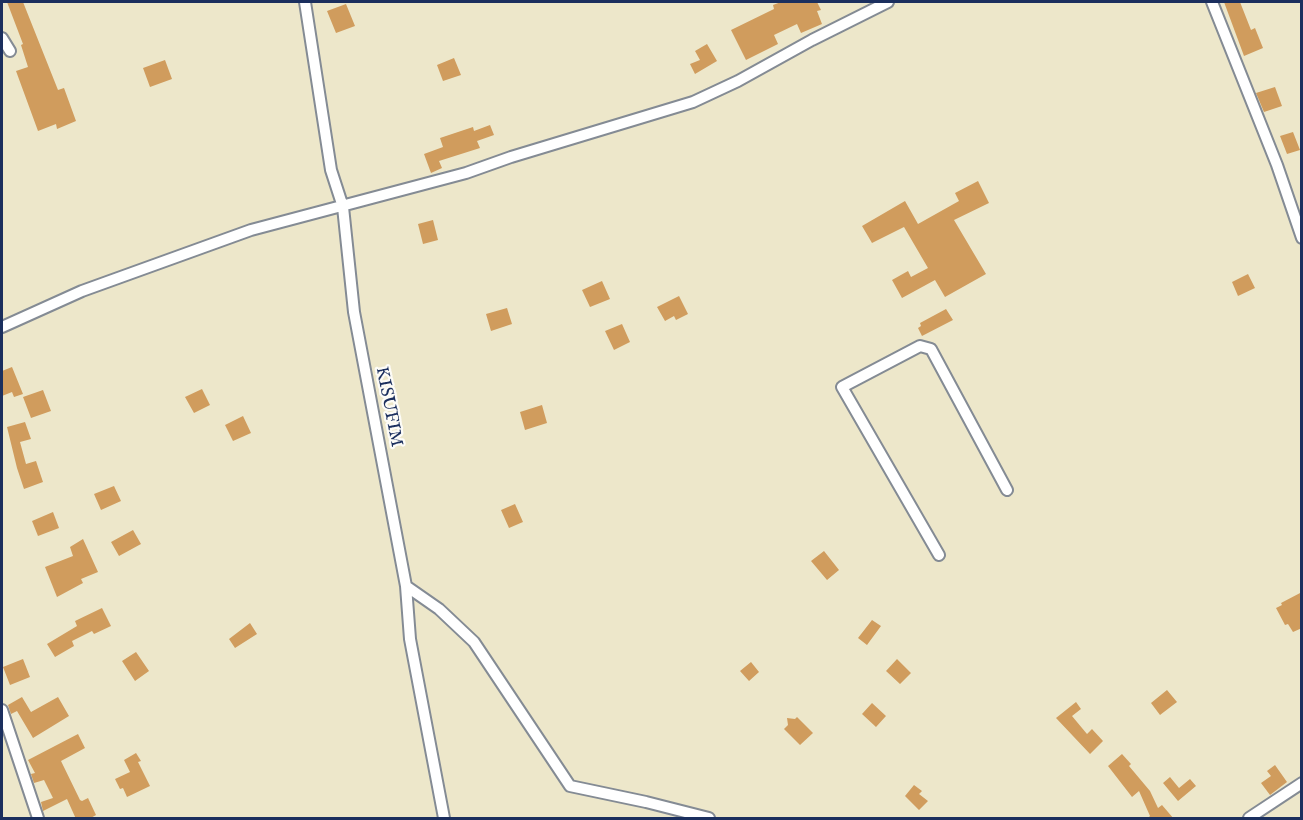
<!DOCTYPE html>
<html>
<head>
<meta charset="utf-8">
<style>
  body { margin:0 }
  #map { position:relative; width:1303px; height:820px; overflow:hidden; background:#ede7ca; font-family:"IM FELL English",serif }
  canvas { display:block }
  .frame { position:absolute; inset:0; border:3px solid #1b2f5e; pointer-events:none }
</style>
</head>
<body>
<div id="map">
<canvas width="1303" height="820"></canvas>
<div class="frame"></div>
</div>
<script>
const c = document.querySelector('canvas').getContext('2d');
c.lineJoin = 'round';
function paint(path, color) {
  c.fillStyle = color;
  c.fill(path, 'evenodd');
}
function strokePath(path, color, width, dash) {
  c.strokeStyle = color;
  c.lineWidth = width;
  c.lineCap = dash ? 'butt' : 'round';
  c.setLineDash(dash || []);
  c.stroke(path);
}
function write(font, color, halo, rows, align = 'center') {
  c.font = font + ' "IM FELL English",serif';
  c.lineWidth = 4.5;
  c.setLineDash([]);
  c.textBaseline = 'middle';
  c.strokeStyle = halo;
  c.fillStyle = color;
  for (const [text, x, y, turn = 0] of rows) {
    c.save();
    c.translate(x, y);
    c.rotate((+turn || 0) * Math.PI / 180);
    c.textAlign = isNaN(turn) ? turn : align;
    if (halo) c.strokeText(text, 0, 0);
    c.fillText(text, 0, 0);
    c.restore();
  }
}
paint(new Path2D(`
  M7,2H23L58,90L64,88L76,121L57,129L56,124L38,131L16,71L28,67L21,45L23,44Z
  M781,2H817L821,10L817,11L822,24L801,33L797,24L774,35L778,44L746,60L731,30L774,9L773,5Z
  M1224,2H1240L1251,30L1255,28L1263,48L1244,56Z
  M346,4L355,26L336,33L327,11Z
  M707,44L717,61L695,74L690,64L700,60L695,51Z
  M454,58L461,75L443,81L437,65Z
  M165,60L172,79L150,87L143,68Z
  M1275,87L1282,106L1264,112L1256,93Z
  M490,125L494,135L477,141L480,148L439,161L442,168L431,173L424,154L443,147L440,138L473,127L474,131Z
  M1293,132L1300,150L1287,154L1280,136Z
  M978,181L989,203L954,220L986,274L945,297L935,280L902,298L892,280L908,271L911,277L928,268L904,227L872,243L862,226L905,201L918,224L959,201L955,193Z
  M433,220L438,240L423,244L418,224Z
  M1248,274L1255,288L1238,296L1232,282Z
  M602,281L610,299L590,307L582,290Z
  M679,296L688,314L676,320L674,316L665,321L657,307Z
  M507,308L512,324L491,331L486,314Z
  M946,309L953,320L922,336L918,328L921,326L920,323Z
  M622,324L630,342L614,350L605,331Z
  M12,367L23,394L14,397L12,392L2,396V371Z
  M202,389L210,405L194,413L185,397Z
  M43,390L51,411L31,418L23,397Z
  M542,405L547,423L525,430L520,412Z
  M243,416L251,433L233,441L225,425Z
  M25,422L31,439L20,442L26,464L36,461L43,482L24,489L17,468L7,427Z
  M114,486L121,501L101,510L94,494Z
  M515,504L523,522L509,528L501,510Z
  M53,512L59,528L38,536L32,521Z
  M133,530L141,544L119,556L111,542Z
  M83,539L98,572L81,579L83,583L57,597L45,567L73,556L70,547Z
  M824,551L839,570L827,580L811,561Z
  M1302,592V628L1293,632L1288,624L1285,625L1276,608L1282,605L1281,603Z
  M102,608L111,626L94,634L92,631L72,641L74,646L55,657L47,644L77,626L75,621Z
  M872,620L881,626L867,645L858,638Z
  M250,623L257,634L235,648L229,639Z
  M136,652L149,671L135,681L122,661Z
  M23,659L30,677L10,685L3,667Z
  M897,659L911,673L900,684L886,671Z
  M751,662L759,672L749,681L740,671Z
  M1167,690L1177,702L1160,715L1151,703Z
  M22,697L31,712L58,697L69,716L33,738L17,711L11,714L8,705Z
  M1076,702L1081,709L1072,716L1087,734L1092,729L1103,741L1090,754L1056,718Z
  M872,703L886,716L876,727L862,714Z
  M797,717L813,733L800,745L784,729L788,725L787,718L795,719Z
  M78,734L85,748L61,761L80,800L82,801L88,798L96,815L89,819H76L67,799L43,811L41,802L53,798L44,780L34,783L31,774L35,773L28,760Z
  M136,753L141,761L138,762L150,786L127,797L123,788L120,789L115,779L130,772L124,760Z
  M1122,754L1131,764L1129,766L1150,791L1158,808L1162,805L1174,819H1147L1150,816L1139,791L1132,797L1108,766Z
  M1275,765L1287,782L1270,795L1261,783L1271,776L1267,771Z
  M1170,777L1179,788L1190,779L1196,786L1178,801L1163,783Z
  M914,785L922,791L919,794L928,801L919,810L905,796Z`), '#d09c5d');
const minor = new Path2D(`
  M305,2L331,170L343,207L354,312L406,586L410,639L444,818
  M1212,2L1277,165L1302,238
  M2,38L10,51
  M2,327L82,291L251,230L466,173L511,157L693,102L738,81L812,40L888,2
  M939,555L842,387L920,346L931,349L1007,490
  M406,586L439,609L474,642L570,786L646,802L709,818
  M2,710L38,818
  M1249,818L1302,783`);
strokePath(minor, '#848b94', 14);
strokePath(minor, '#fff', 10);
write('18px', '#1b2f5e', '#fdfcf7', [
  ["KISUFIM",388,407,79]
]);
</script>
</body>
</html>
